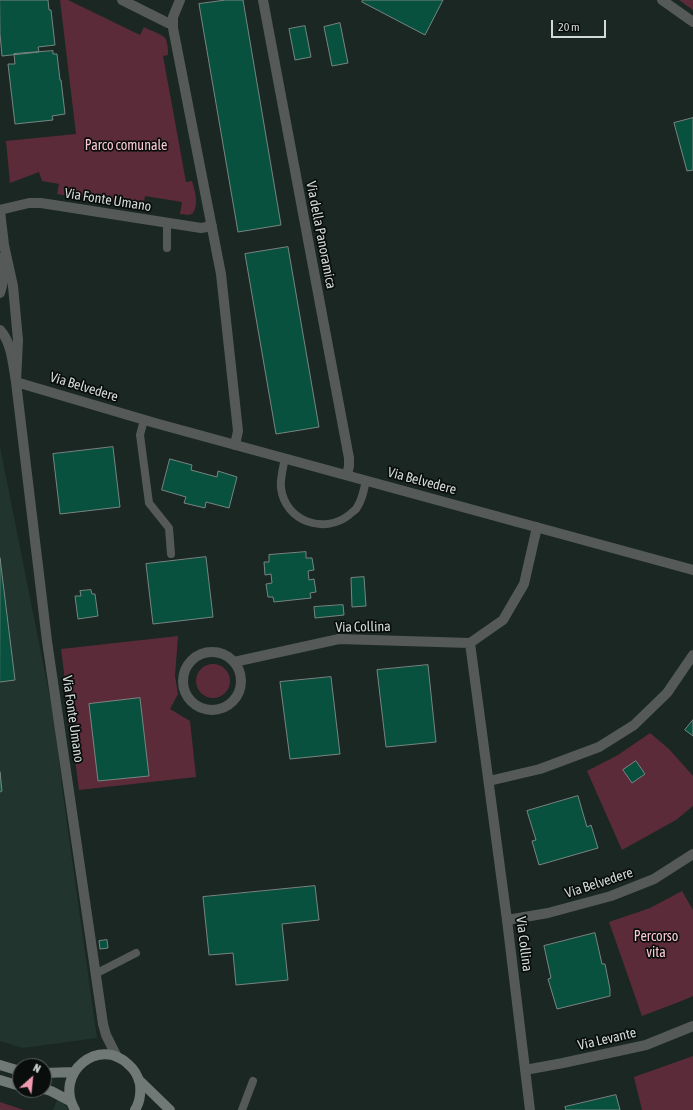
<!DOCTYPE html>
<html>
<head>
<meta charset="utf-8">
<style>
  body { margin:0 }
  #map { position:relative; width:693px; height:1110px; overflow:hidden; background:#1b2723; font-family:"Asap Condensed",sans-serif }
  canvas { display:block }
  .north { position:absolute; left:12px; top:1058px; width:40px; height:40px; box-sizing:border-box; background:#090e0c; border:1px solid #595f5d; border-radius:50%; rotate:27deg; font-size:11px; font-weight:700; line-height:16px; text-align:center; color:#d2d9d7 }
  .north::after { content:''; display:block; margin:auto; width:14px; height:18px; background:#f29ab0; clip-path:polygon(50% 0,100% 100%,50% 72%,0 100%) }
  .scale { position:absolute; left:551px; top:20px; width:55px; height:18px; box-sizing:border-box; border:2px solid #d2d9d7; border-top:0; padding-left:5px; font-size:12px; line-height:14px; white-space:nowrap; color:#d2d9d7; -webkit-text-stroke:3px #090e0c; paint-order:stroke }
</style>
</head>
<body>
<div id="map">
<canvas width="693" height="1110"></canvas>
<div class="north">N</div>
<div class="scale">20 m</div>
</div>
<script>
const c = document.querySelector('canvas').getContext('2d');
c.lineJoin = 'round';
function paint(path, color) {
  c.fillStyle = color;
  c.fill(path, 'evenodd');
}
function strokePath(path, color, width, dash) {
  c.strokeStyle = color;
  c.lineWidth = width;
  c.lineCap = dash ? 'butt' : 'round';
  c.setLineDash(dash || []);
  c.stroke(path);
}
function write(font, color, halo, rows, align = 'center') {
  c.font = font + ' "Asap Condensed",sans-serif';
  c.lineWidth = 3.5;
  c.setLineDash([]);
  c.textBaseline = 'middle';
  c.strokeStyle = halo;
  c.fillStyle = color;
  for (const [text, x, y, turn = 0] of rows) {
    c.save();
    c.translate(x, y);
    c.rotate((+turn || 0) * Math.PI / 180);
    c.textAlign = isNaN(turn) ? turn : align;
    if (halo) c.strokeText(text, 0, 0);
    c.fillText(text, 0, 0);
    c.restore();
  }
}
paint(new Path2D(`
  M0,447L55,723L63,795L97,1038L23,1048L0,1041Z
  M58,1098L66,1106L68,1110H53Z`), '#21342e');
paint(new Path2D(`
  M60,0H68L140,35L144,27C149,30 162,34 165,38C168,43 168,50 168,55L163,56L186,182L192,181C195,192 199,203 193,213L189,215L180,214L182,202L145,196L143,208L57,194L59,184L42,181L39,172L10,183L6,141L76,134Z
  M679,0H693V10Z
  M178,636L175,676L178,694L170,709L190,721L196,777L79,790L61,649Z
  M196 681a17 17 0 1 1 34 0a17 17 0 1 1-34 0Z
  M650,733L669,749L693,776V806L676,820L622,850L587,771L618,755Z
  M682,891L693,910V996L679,1002L642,1016L609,922L650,908Z
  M693,1056V1110H642L634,1077Z
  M0,1102L24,1110H0Z`), '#5c2b39');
const building = new Path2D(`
  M0,0H48L49,10H51L55,45L38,47L39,52L2,56L0,34Z
  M226,0H243L281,225L238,232L199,4Z
  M363,0H443L425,35L362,2Z
  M340,23L348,63L332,66L324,27Z
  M305,26L311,57L295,60L289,29Z
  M53,51V54H57L60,80H61L65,114L52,116L53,120L15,124L8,64H15L14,54Z
  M693,118V170L687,171L674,123Z
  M288,247L319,427L276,434L245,254Z
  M113,447L120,507L60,514L53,454Z
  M170,459L192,465L191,470L217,477L218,471L237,477L229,508L206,502L205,508L184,503L186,497L162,490Z
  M306,552V558H312L314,570L308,571L309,580L314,579L316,592L310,593L311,598L274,602L273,597H268L266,584L272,583L271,574L265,575L264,562H269V555Z
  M206,557L213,617L153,624L146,564Z
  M0,558L15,680L0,682Z
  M364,577L366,606L352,607L351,578Z
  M91,590L92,594H95L98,616L78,619L75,596H81L80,591Z
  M343,605L344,615L315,618L314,607Z
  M428,665L436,742L386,747L377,670Z
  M331,677L340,754L290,759L280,682Z
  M140,698L149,776L98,781L89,704Z
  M693,720V736L685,730Z
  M636,761L645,774L632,783L623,770Z
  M0,772L2,791L0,792Z
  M578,796L587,827L591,825L598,848L539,865L532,841L536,840L527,811Z
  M315,886L319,920L282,924L288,980L236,985L233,953L209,955L203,897Z
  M595,933L602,964H605L610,989V996L557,1009L548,979L551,978L544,946Z
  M107,940L108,948L100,949L99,941Z
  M616,1095L620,1110H566L565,1107Z`);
paint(building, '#08513f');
strokePath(building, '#778580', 1);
strokePath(new Path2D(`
  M167,248V223
  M144,420L140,435L149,503L169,528L171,554
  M285,458C283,468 280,479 281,488C285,521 324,535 349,515C351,513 354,511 356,509C362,501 364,490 366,480
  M96,973L101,971L136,953
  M242,1110L253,1081`), '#555a58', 8);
strokePath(new Path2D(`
  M122,0L168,23H173
  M180,0L173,17V28L221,274L238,431L235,445
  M263,0L349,458V466L347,475
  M662,0L693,22
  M0,210L29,203H41L201,228L212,226
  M0,211L4,245L13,286L18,340L16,382L47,641L103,1024L106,1035L117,1057
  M0,293L2,286L3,257
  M0,330C12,343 13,365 16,382L155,423L693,570
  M470,643L507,920L530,1110
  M183 681a29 29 0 1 1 58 0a29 29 0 1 1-58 0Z
  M234,662L339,639L470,643L503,620L524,584L537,527
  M489,781L540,769L599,747L634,725L667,693L693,655
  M507,920L548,913L611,896L654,879L693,854
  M525,1070L563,1063L646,1045L693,1026`), '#555a58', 10);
strokePath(new Path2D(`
  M0,1065L20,1071
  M44,1073L74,1072
  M0,1080L20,1086
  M139,1080L170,1110
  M44,1089L51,1091L70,1101
  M75,1110C53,1073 100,1035 129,1065C135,1070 138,1076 140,1084C141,1093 140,1102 135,1110`), '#707975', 10);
write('14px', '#fac7d2', '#090e0c', [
  ["Parco comunale",126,146],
  ["Percorso",656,937],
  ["vita",656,953]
]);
write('14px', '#d2d9d7', '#090e0c', [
  ["Via Fonte Umano",108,200,9],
  ["Via della Panoramica",321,235,79],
  ["Via Belvedere",84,387,17],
  ["Via Belvedere",422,481,15],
  ["Via Collina",363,627,-1],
  ["Via Fonte Umano",73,719,82],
  ["Via Belvedere",599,883,-18],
  ["Via Collina",524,944,83],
  ["Via Levante",607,1039,-13]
]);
</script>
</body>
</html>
